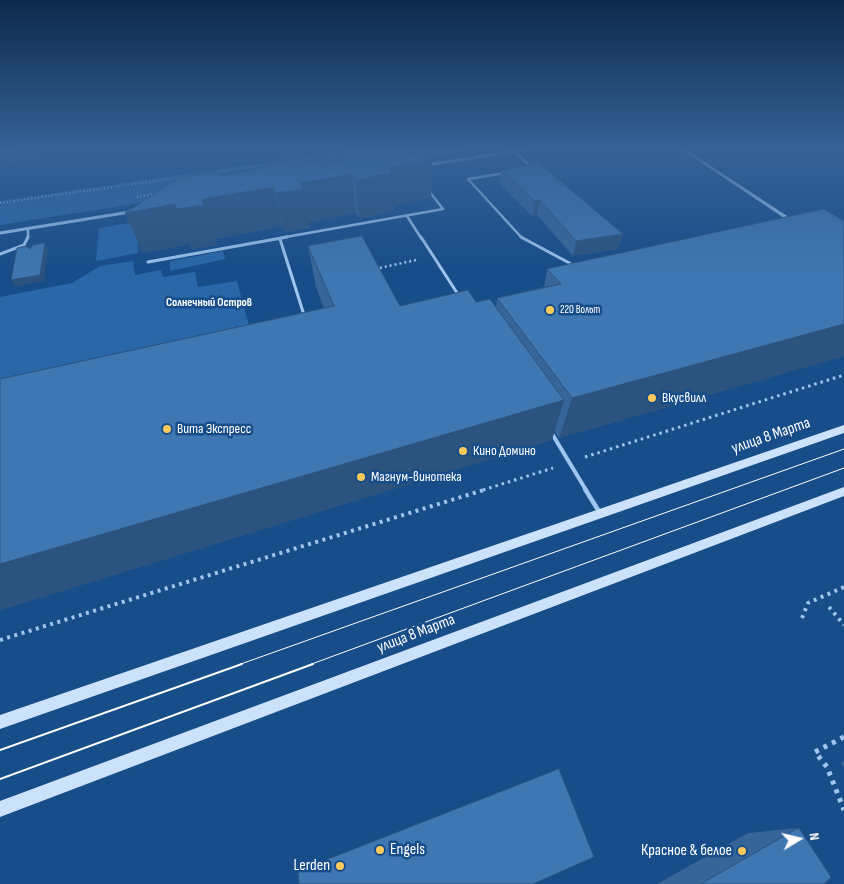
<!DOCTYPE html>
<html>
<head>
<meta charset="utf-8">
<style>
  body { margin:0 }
  #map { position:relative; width:844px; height:884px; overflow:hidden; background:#174d89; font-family:"Sofia Sans Condensed",sans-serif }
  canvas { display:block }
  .north { position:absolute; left:774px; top:814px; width:50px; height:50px; -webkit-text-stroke:4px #174d89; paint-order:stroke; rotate:81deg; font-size:14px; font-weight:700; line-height:20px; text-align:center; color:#fff }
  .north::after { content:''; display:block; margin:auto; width:18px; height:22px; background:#fff; clip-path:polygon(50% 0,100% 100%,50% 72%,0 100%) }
</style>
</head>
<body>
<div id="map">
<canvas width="844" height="884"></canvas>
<div class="north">N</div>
</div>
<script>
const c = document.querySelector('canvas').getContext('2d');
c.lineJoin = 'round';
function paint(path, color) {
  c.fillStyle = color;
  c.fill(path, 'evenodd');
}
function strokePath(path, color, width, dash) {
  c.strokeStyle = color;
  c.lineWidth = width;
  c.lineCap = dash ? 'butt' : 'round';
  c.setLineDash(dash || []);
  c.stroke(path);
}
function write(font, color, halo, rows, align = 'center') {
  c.font = font + ' "Sofia Sans Condensed",sans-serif';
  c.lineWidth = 5;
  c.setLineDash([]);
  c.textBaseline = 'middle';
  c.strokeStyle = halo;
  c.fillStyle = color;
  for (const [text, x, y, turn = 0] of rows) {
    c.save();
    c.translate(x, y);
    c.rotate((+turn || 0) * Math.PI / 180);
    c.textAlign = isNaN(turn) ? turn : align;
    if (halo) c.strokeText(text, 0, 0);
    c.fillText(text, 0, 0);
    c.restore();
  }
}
paint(new Path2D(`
  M353,149H488L0,225V201Z
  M137,222L138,253L96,261L99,228Z
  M223,251L225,259L170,271V261Z
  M133,261L135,275L161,270L163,277L195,272L198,287L237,281L250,329L0,385V297L72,283L100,266Z`), '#2967a8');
strokePath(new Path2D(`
  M296,149L301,160
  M366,150L375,149
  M297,160L357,151
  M322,168L336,166
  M210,173L271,164
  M137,197L155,194
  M0,203L204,174`), '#9fc6ee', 2, [1, 2.5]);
strokePath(new Path2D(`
  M375,269L416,260`), '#9fc6ee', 2.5, [2, 3]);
strokePath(new Path2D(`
  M585,457L844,375
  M483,490L553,468`), '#9fc6ee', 3, [2.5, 4]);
strokePath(new Path2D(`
  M829,607L844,625
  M802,618L808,603L844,587
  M0,640L487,489`), '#9fc6ee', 4, [3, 4.5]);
strokePath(new Path2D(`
  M844,737L815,752L827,767L844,810`), '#9fc6ee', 5, [4, 5.5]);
strokePath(new Path2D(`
  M514,151L532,168
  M505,173L468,179L522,238
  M407,216L421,238
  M28,228V238
  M280,238L443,209L429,191`), '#9fc6ee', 2.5);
strokePath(new Path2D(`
  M421,237L459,296
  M521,237L573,265
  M280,239L304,315
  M0,254L24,245L28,237
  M148,262L287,237`), '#9fc6ee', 3);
strokePath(new Path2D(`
  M551,432L586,490`), '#9fc6ee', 4);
strokePath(new Path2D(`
  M585,489L600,513`), '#9fc6ee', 4.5);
strokePath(new Path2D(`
  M425,165L531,149
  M0,233L130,212`), '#9fc6ee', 3);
paint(new Path2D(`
  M681,149H685L798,223L793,224Z`), '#9fc6ee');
paint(new Path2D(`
  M844,425V433L0,729V715Z
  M844,487V496L0,817V801Z`), '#cce2fa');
strokePath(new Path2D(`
  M238,665L844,449
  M309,665L844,468`), '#fff', 1);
strokePath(new Path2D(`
  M0,750L242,664
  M0,779L313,664`), '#fff', 2);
paint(new Path2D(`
  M432,160L431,198L394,205V211L359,219L356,213L309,222L310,228L285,232L283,226L215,239L217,245L191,249L190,244L143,253L125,213L222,175L329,169Z
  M501,170L623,234L618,249L573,256L537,215L532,216L500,184Z
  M844,221V356L559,438L554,431L552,440L0,610V379L324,308L316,287L308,246L400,306L476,302L496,308L497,298L544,287L547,269Z
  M844,761V767L841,763Z
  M799,828L824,884H657L748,833Z`), '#366699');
paint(new Path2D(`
  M17,149H50L5,167L0,168V155Z
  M432,160L431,198L394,205V211L359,219L355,180L390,167Z
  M352,174L356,213L309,222L310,228L285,232L276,193L301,183Z
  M274,187L283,226L215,239L217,245L191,249L190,244L143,253L125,213Z
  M540,200L537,215L532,216L535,201Z
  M623,234L618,249L573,256L576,241Z
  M45,243L48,249L44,281L15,287L11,280Z
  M844,324V356L559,438L572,398Z
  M564,400L552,440L0,610V564Z`), '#2c537d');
const building = new Path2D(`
  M0,149H17L0,155Z
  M375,149H392L432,160L390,167L392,173L355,180L352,174L301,183L303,189L276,193L274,187L202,199L204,205L176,209L175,204L125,213L179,178L213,172L222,175L260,169L268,164L300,159L329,169L354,152Z
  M539,163L623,234L576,241L540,200L535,201L501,170Z
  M824,209L844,221V324L572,398L497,298L561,284L547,269Z
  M362,236L400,306L468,290L476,302L490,299L564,400L0,564V379L334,306L308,246Z
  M45,243L40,275L11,280L17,248L26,246L30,249L33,245Z
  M559,769L594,857L533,884H299L298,871Z
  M799,828L831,877L824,884H701Z`);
paint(building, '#3f77b2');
strokePath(building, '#2c537d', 1);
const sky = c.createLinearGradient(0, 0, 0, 272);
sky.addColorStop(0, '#0d2a4b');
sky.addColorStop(0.55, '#366297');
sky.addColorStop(1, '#36629700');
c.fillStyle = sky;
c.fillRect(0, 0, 844, 272);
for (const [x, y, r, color] of [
  [550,310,5,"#ffca5c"],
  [652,398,5,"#ffca5c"],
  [167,429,5,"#ffca5c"],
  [463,451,5,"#ffca5c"],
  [361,477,5,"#ffca5c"],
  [380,850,5,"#ffca5c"],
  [742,851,5,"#ffca5c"],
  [340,866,5,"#ffca5c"]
]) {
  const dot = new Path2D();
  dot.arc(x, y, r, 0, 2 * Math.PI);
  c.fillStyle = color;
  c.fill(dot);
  strokePath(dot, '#174d89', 2);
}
write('11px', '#fff', '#174d89', [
  ["220 Вольт",560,310]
], 'left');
write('bold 12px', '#fff', '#174d89', [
  ["Солнечный Остров",209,303]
]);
write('14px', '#fff', '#174d89', [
  ["Вкусвилл",662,398],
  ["Вита Экспресс",177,429],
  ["Кино Домино",473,451],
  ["Магнум-винотека",371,477]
], 'left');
write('16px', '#fff', '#174d89', [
  ["улица 8 Марта",771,436,-19],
  ["улица 8 Марта",416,634,-21]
]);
write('16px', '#fff', '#174d89', [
  ["Engels",390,850,"left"],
  ["Красное & белое",732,851],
  ["Lerden",330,866]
], 'right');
</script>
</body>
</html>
